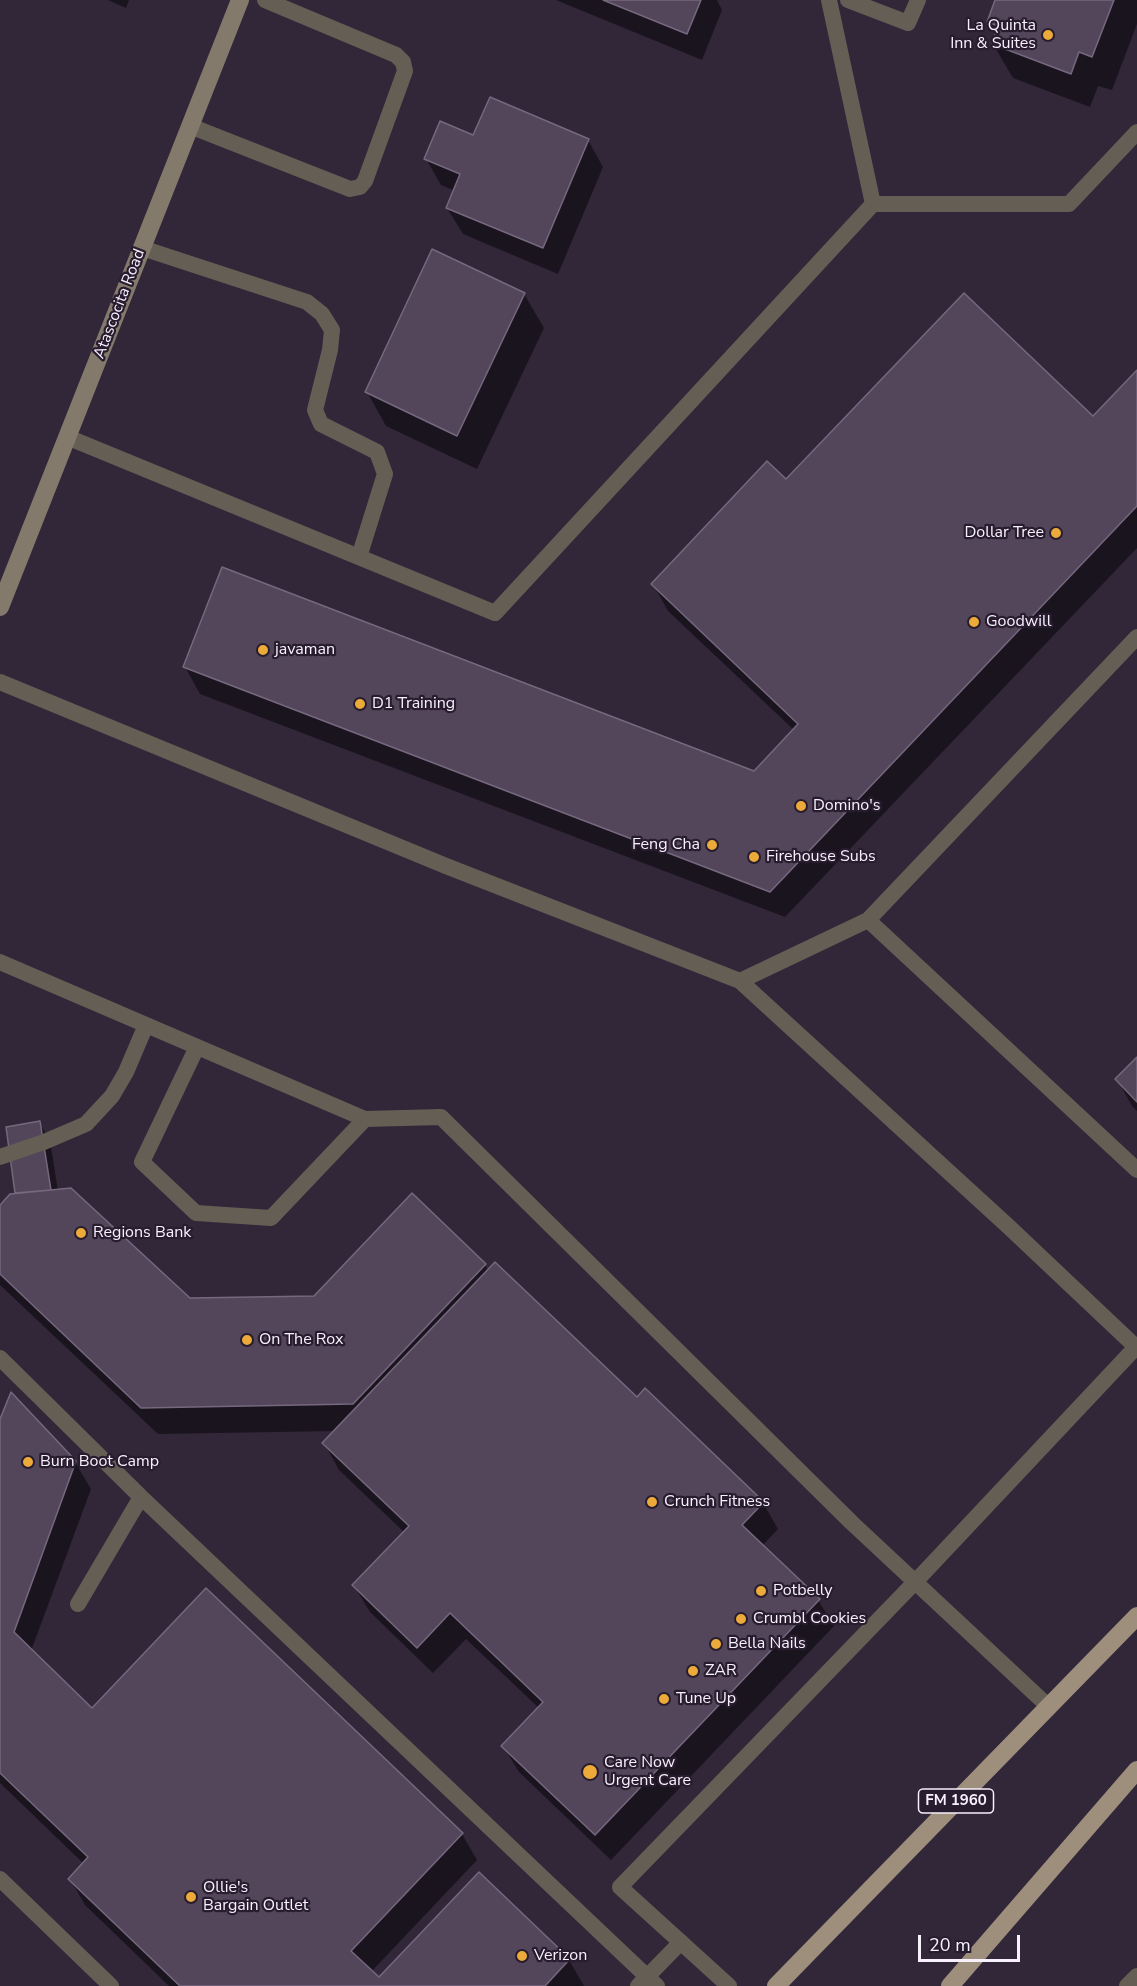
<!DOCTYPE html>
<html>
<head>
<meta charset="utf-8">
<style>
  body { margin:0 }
  #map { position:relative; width:1137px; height:1986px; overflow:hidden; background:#322639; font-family:"Nunito Sans",sans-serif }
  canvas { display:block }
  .scale { position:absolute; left:918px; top:1935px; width:102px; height:27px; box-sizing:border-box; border:3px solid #f7f0fd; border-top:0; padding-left:8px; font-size:18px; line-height:21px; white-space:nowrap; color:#f7f0fd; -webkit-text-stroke:4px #281c2f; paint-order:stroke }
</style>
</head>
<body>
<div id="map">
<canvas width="1137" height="1986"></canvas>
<div class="scale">20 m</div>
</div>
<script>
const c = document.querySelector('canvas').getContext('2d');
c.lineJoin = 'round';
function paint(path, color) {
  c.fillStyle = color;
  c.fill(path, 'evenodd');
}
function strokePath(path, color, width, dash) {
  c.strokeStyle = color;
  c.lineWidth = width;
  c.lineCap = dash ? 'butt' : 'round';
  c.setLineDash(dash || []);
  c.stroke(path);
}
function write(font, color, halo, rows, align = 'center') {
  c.font = font + ' "Nunito Sans",sans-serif';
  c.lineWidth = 4.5;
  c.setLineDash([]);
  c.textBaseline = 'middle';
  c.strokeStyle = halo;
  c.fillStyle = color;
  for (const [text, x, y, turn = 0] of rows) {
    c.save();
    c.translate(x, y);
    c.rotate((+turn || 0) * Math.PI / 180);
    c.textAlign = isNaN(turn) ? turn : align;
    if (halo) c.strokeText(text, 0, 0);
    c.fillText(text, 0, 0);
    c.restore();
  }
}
paint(new Path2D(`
  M108,0H129L126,8Z
  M556,0H717L722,10L702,60Z
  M997,0H1137V24L1112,90L1098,86L1090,107L1013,78L993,44L996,36L988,22Z
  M474,137L588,140L603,167L558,274L463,234L447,208L455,191L441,185L426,159Z
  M524,294L544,328L477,469L386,426L367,392Z
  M1137,372V548L785,917L200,694L185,667L754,772L794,730L668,611L653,584L786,481L1093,418Z
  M1137,1060V1111L1132,1106L1117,1079Z
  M39,1123L50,1140L58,1191L189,1299L315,1298L412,1195L485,1265L488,1271L763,1503L778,1529L762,1546L818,1600L834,1626L611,1860L519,1772L503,1746L539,1708L466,1639L433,1673L370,1612L354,1586L405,1533L339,1470L324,1443L336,1431L158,1434L0,1285V1207L17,1195L7,1128Z
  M0,1423L75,1462L91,1489L31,1651L92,1710L462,1834L477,1860L371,1972L379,1979L479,1874L569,1960L584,1986H169L85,1905L70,1879L84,1864L0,1783Z`), '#0007');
const building = new Path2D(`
  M603,0H701L687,34Z
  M995,0H1114L1092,57L1079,52L1071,74L992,44L998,26L987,22Z
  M490,97L589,139L543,248L446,208L460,174L424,159L440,121L473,135Z
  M432,249L525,293L457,436L365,392Z
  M964,293L1093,416L1137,370V506L770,892L183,667L222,567L754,771L798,724L651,584L767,461L786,479Z
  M1137,1057V1102L1115,1079Z
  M40,1121L51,1190L15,1193L6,1127Z
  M71,1188L190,1298L314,1296L412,1193L486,1264L353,1404L141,1408L0,1274V1205L10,1194Z
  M495,1262L637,1397L645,1388L764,1502L742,1525L820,1599L595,1835L501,1746L543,1702L450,1613L417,1648L352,1585L409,1526L322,1443Z
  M11,1392L76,1461L14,1632L92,1708L206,1588L463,1833L351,1951L379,1977L479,1872L570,1959L545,1986H180L68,1879L88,1857L0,1773V1419Z`);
paint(building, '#53465b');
strokePath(building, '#76687f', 1.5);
strokePath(new Path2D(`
  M829,0L873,204
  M848,0L908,23L918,0
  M190,126L350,189L360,187L365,181L405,71L403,62L396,55L265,0
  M142,248L307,302L322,314L332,330L330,350L315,410L321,424L377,452L385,474L359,557
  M67,437L495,613L873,204H1069L1137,132
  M0,682L446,866L740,981L1009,1227L1137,1348
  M868,920L1137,637
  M0,962L365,1119L441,1117L852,1523L1048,1706
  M740,981L868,920L1137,1170
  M197,1047L142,1162L196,1213L271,1218L365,1119
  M0,1157L44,1142L86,1124L112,1096L126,1072L146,1025
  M0,1358L141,1497
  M78,1604L141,1497L657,1986
  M0,1879L111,1986
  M638,1986L681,1942
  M729,1986L620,1887L916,1581L1137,1346
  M1127,1986L1137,1976`), '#645e54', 16);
strokePath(new Path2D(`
  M0,607L240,0`), '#847a6b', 18);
strokePath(new Path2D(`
  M776,1986L1137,1616
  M950,1986L1137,1770`), '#9d8f7c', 18);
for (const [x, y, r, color] of [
  [1048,35,6,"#ebaa39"],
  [1056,533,6,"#ebaa39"],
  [974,622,6,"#ebaa39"],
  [263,650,6,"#ebaa39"],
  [360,704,6,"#ebaa39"],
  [801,806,6,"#ebaa39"],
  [712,845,6,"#ebaa39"],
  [754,857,6,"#ebaa39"],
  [81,1233,6,"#ebaa39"],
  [247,1340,6,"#ebaa39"],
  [28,1462,6,"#ebaa39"],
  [652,1502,6,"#ebaa39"],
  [761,1591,6,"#ebaa39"],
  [741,1619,6,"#ebaa39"],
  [716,1644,6,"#ebaa39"],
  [693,1671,6,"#ebaa39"],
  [664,1699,6,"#ebaa39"],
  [590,1772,8,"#ebaa39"],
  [191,1897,6,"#ebaa39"],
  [522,1956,6,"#ebaa39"]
]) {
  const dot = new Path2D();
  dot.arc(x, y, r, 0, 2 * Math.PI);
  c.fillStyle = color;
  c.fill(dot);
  strokePath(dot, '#281c2f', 2);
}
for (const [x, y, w] of [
  [956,1801,75]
]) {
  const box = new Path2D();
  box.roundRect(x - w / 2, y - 12, w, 24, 4.5);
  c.fillStyle = '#281c2f';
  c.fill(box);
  strokePath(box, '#f7f0fd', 1.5);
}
write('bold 15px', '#f7f0fd', null, [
  ["FM 1960",956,1801]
]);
write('16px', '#f7f0fd', '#281c2f', [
  ["La Quinta",1036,26,"right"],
  ["Inn & Suites",1036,44,"right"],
  ["Dollar Tree",1044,533,"right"],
  ["Goodwill",986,622],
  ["javaman",275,650],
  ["D1 Training",372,704],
  ["Domino's",813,806],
  ["Feng Cha",700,845,"right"],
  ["Firehouse Subs",766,857],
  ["Regions Bank",93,1233],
  ["On The Rox",259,1340],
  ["Burn Boot Camp",40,1462],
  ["Crunch Fitness",664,1502],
  ["Potbelly",773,1591],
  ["Crumbl Cookies",753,1619],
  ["Bella Nails",728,1644],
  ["ZAR",705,1671],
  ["Tune Up",676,1699],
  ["Care Now",604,1763],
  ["Urgent Care",604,1781],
  ["Ollie's",203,1888],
  ["Bargain Outlet",203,1906],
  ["Verizon",534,1956]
], 'left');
write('16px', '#f7f0fd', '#281c2f', [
  ["Atascocita Road",120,304,-69]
]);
</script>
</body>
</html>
